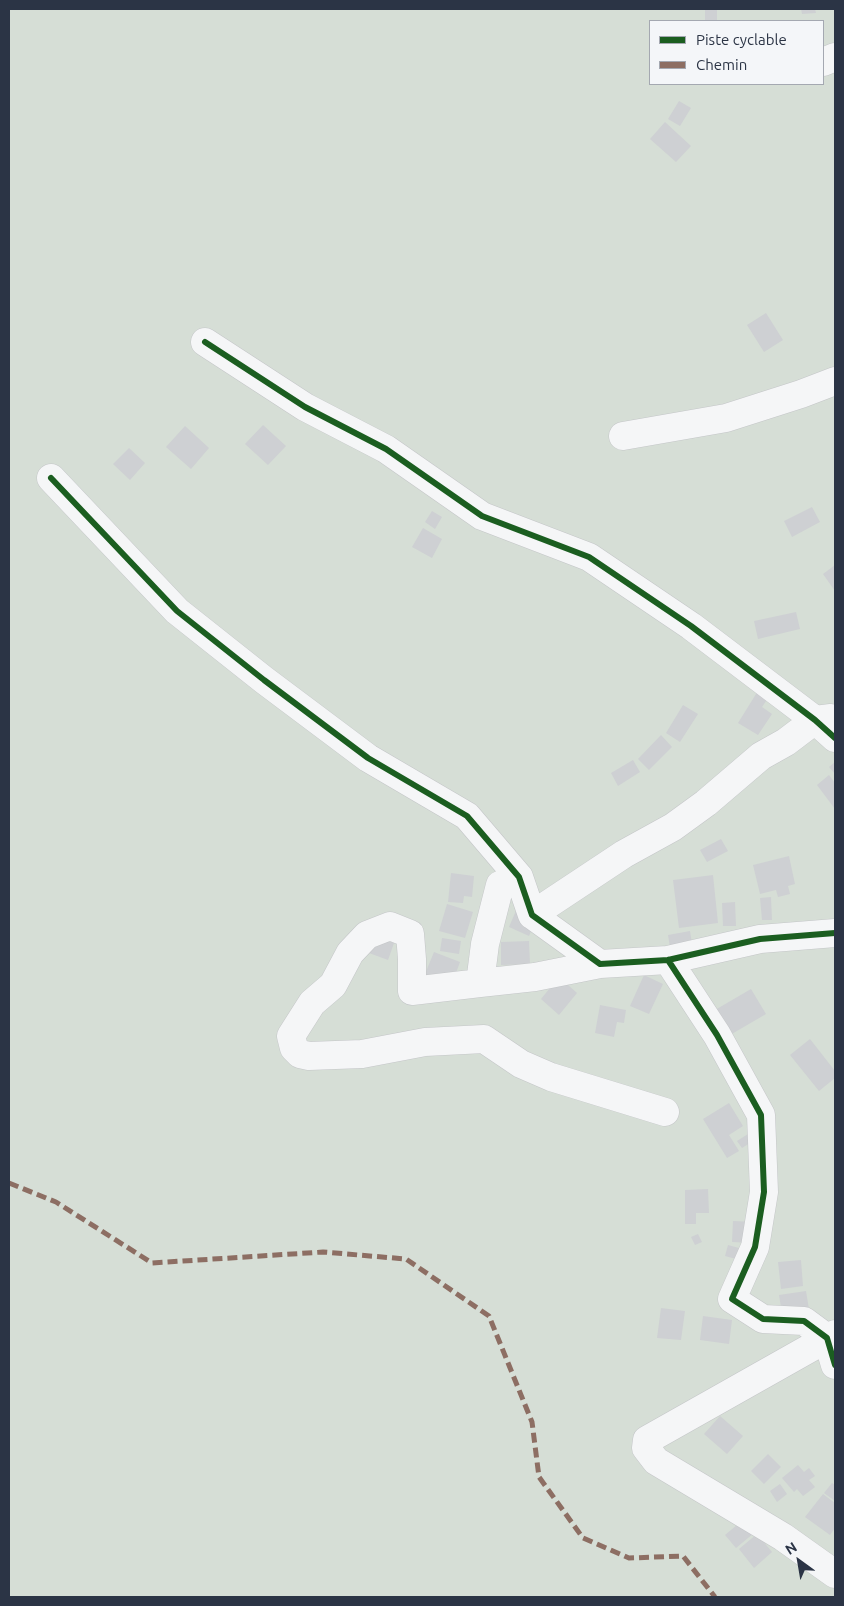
<!DOCTYPE html>
<html>
<head>
<meta charset="utf-8">
<style>
  body { margin:0 }
  #map { position:relative; width:844px; height:1606px; overflow:hidden; background:#e6e8ea; font-family:Ubuntu,sans-serif }
  canvas { display:block }
  .frame { position:absolute; inset:0; border:10px solid #2b3445; pointer-events:none }
  .legend { position:absolute; left:649px; top:20px; width:175px; height:65px; box-sizing:border-box; background:#f4f6f9; border:1px solid #a4a8b1; margin:0; padding:6px 9px; list-style:none; font-size:15px; color:#2b3445 }
  .legend li { display:flex; align-items:center; gap:10px; height:25px }
  .legend b { width:25px; border:1px solid #a4a8b1 }
  .north { position:absolute; left:774px; top:1536px; width:50px; height:50px; -webkit-text-stroke:4px #f4f6f9; paint-order:stroke; rotate:328deg; font-size:14px; font-weight:700; line-height:20px; text-align:center; color:#2b3445 }
  .north::after { content:''; display:block; margin:auto; width:18px; height:22px; background:#2b3445; clip-path:polygon(50% 0,100% 100%,50% 72%,0 100%) }
</style>
</head>
<body>
<div id="map">
<canvas width="844" height="1606"></canvas>
<div class="frame"></div>
<ul class="legend">
<li><b style="height:6px;background:#1b5e20"></b>Piste cyclable</li>
<li><b style="height:6px;background:#8d6e63"></b>Chemin</li>
</ul>
<div class="north">N</div>
</div>
<script>
const c = document.querySelector('canvas').getContext('2d');
c.lineJoin = 'round';
function paint(path, color) {
  c.fillStyle = color;
  c.fill(path, 'evenodd');
}
function strokePath(path, color, width, dash) {
  c.strokeStyle = color;
  c.lineWidth = width;
  c.lineCap = dash ? 'butt' : 'round';
  c.setLineDash(dash || []);
  c.stroke(path);
}
paint(new Path2D(`
  M9,9H835V1597H9ZM650,21H823V84H650Z`), '#d6ded6');
paint(new Path2D(`
  M717,9V21H705V10Z
  M801,9H815L816,13L802,14Z
  M679,101L691,108L680,126L668,119Z
  M665,122L691,146L676,162L650,139Z
  M766,313L783,340L764,352L747,325Z
  M263,425L286,446L268,465L245,444Z
  M185,426L209,448L191,469L166,447Z
  M129,448L145,463L130,480L113,464Z
  M812,507L820,522L792,537L784,521Z
  M432,511L442,517L435,529L425,522Z
  M423,528L442,539L432,558L412,547Z
  M835,565V591L823,574Z
  M796,612L800,629L758,639L754,621Z
  M761,686L772,692L762,707L772,714L758,735L738,723Z
  M683,705L698,714L680,742L666,733Z
  M661,735L672,747L649,770L638,759Z
  M633,760L640,772L618,786L611,773Z
  M835,762V774L829,767Z
  M829,775L835,783V809L817,785Z
  M721,839L728,851L707,862L700,850Z
  M789,856L795,884L788,886L790,894L778,897L776,890L760,894L753,865Z
  M451,873L474,876L472,897L464,896L463,903L448,902Z
  M713,875L718,923L679,928L673,880Z
  M771,897L772,920H762L760,898Z
  M735,902L736,926H723L722,903Z
  M447,904L473,912L465,938L439,931Z
  M518,906L538,915L529,936L509,927Z
  M690,931L693,950L671,953L668,935Z
  M375,936L394,943L388,960L369,953Z
  M442,938L461,941L459,954L440,951Z
  M529,941L530,964L501,965V942Z
  M434,952L460,962L452,984L425,974Z
  M644,975L663,984L649,1014L630,1006Z
  M559,977L577,993L559,1015L541,999Z
  M751,989L766,1014L730,1035L715,1010Z
  M600,1005L626,1010L624,1023L617,1022L614,1037L595,1033Z
  M810,1039L835,1071V1078L819,1091L790,1055Z
  M729,1103L743,1126L729,1135L739,1151L727,1158L703,1119Z
  M748,1134L753,1141L742,1148L737,1141Z
  M708,1189L709,1213H696V1224H685V1190Z
  M733,1221L754,1222L752,1243L732,1242Z
  M698,1234L702,1242L695,1245L691,1237Z
  M728,1245L739,1248L736,1259L725,1256Z
  M801,1260L803,1286L781,1289L778,1262Z
  M806,1291L809,1309L782,1313L779,1295Z
  M661,1308L685,1311L681,1340L657,1338Z
  M703,1316L732,1320L729,1344L700,1340Z
  M720,1416L743,1436L727,1454L704,1434Z
  M768,1454L781,1467L764,1484L751,1471Z
  M798,1465L804,1472L809,1468L815,1476L809,1480L815,1487L803,1496L797,1489L794,1492L782,1478Z
  M832,1483L835,1485V1501L824,1493Z
  M780,1484L787,1494L777,1502L770,1491Z
  M823,1494L835,1503V1528L830,1535L805,1517Z
  M743,1520L754,1533L736,1548L725,1535Z
  M757,1534L772,1552L754,1568L739,1549Z`), '#ced0d3');
const minor = new Path2D(`
  M823,62L835,57
  M205,342L305,407L386,449L482,516L589,557L691,626L815,720L835,738
  M623,436L726,418L801,394L835,381
  M51,478L177,611L264,680L368,758L467,816L519,877L532,915L600,964L668,960L760,939L835,933
  M519,877L500,885L485,944L480,983L412,991V959L410,934L390,926L367,935L350,953L333,985L312,1003L291,1036L294,1048L300,1054L309,1056L362,1054L425,1042L484,1039L521,1064L551,1077L665,1112
  M532,915L624,854L673,827L706,803L761,756L786,742L815,720L831,718
  M668,960L717,1035L761,1115L764,1192L755,1247L732,1299L763,1319L804,1321L827,1338L835,1365
  M480,983L535,977L600,964
  M835,1334L647,1440L646,1448L656,1461L783,1537L835,1574`);
strokePath(minor, '#c4c6c8', 29);
strokePath(minor, '#f5f6f7', 28);
strokePath(new Path2D(`
  M9,1183L56,1202L152,1263L323,1252L406,1259L489,1316L532,1422L539,1477L583,1538L629,1558L683,1556L715,1597`), '#8d6e63', 5, [10, 5]);
strokePath(new Path2D(`
  M205,342L305,407L386,449L482,516L589,557L691,626L815,720L835,738
  M51,478L177,611L264,680L368,758L467,816L519,877L532,915L600,964L668,960L760,939L835,933
  M668,960L717,1035L761,1115L764,1192L755,1247L732,1299L763,1319L804,1321L827,1338L835,1365`), '#1b5e20', 6);
</script>
</body>
</html>
